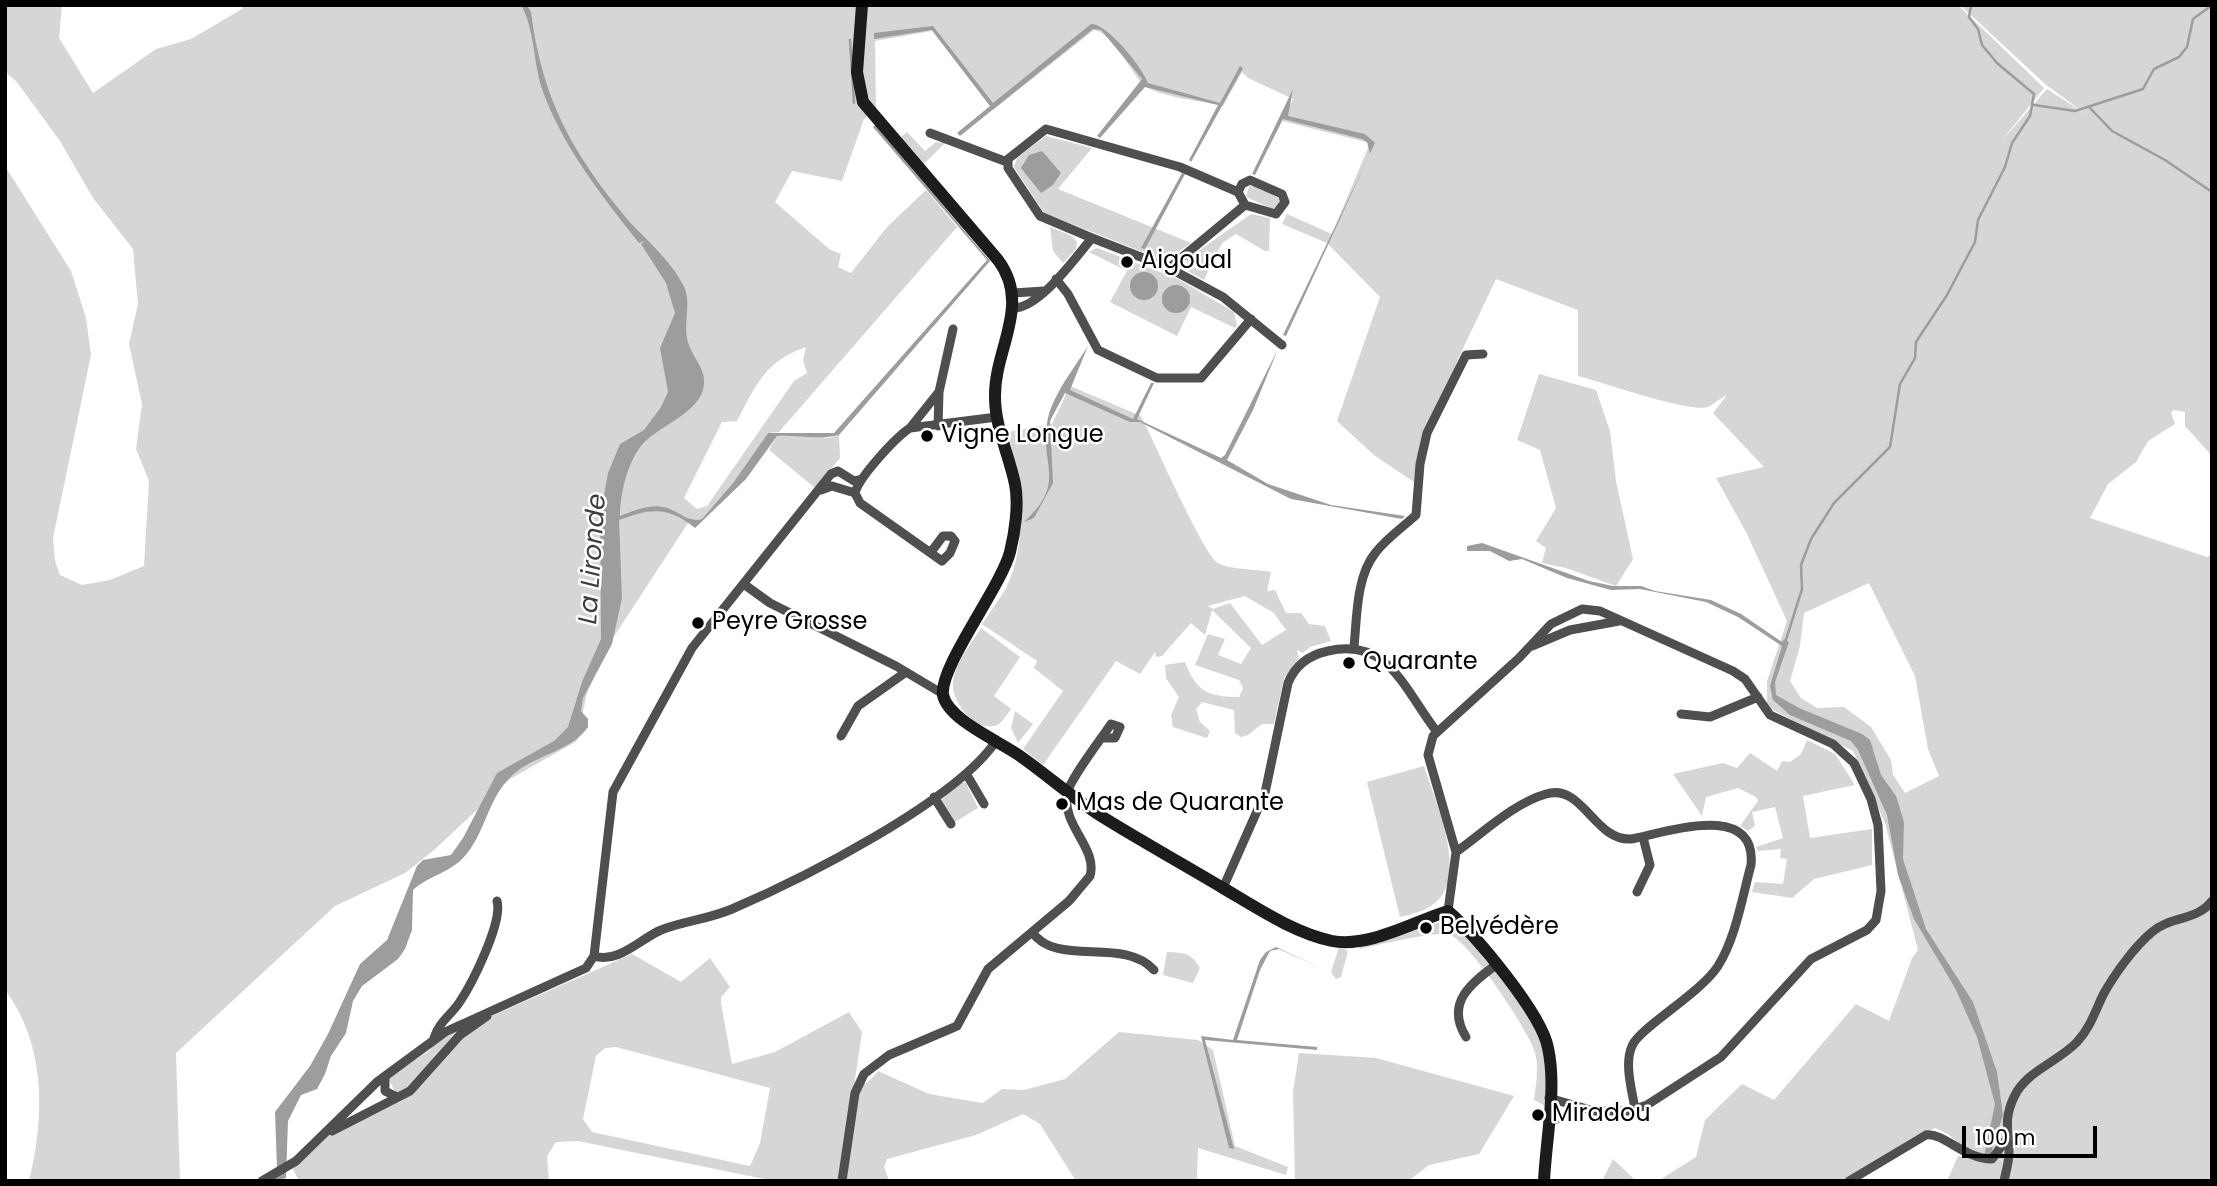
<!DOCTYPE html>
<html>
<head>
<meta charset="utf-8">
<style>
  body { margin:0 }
  #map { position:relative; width:2217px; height:1186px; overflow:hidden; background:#fff; font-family:Poppins,sans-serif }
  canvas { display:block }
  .frame { position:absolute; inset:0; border:7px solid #000; pointer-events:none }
  .scale { position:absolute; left:1962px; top:1126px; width:135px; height:32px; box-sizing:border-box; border:4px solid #000; border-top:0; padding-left:9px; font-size:21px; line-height:24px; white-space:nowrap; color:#000; -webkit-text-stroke:5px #fff; paint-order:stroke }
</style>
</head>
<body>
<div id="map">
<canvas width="2217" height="1186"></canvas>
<div class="frame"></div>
<div class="scale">100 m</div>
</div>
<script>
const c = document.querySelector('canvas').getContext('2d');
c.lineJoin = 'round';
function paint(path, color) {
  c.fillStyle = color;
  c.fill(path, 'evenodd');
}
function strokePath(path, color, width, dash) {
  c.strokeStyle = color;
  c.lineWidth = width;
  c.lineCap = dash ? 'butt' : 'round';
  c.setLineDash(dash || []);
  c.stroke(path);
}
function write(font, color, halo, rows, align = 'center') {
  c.font = font + ' Poppins,sans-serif';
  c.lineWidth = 5;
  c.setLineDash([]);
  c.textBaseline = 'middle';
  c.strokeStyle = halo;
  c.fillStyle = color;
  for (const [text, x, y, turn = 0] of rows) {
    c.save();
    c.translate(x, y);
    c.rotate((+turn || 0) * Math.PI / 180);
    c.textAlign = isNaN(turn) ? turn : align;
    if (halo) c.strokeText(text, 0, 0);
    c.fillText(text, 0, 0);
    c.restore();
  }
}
paint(new Path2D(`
  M5,5H62L59,38L93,93L156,49L191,39L242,9L243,5H1958L2044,88L1999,144L2047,89L2087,115L2045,84L1960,5H2212V456L2185,426V412L2173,410L2171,413L2175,424L2148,441L2136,462L2108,484L2090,518L2207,557L2212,555V1181H2008L2015,1147L2011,1140L1990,1156L1965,1148L1948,1134L1935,1128L1917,1135L1843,1181H1658L1696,1157L1705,1120L1742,1084L1774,1100L1856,1004L1889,1021L1912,958L1918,950L1885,823L1853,751L1767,707V681L1787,621L1746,532L1716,478L1764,467L1713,413L1727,395C1720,398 1714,404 1708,407C1689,413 1602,382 1578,376V310L1496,279L1458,359L1414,482L1374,455L1337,421L1380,297L1327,243L1282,224L1287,214L1332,234L1370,143L1282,121L1293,99L1248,78L1242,72L1223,106C1202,101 1167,98 1148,88C1133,81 1117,34 1094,30L993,110L932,31L875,41L876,109L864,119L842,181L792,171L775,202L829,249L841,254L838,267L851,273L887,227L926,190L957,227L779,432L768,433L733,483L706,515L702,519L690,520L611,641L587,693L577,741L510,779L433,851L405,873L335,906L176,1053L180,1181H29C45,1117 46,1044 5,990V166L71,271L86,318L91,355L53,538L55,561L60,575L82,585L110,580L144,566L149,481L136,449L142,404L129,344L138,304L133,249L93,198L60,141L16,81L5,72ZM806,347L803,360L807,373L794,381L707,506L697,509L684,498L722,422L737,421C756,385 765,361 806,347ZM1869,583L1915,676L1928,749L1939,776L1905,793L1893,775L1891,760L1871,727L1844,707L1817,708L1801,698L1790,681L1800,646L1804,613Z
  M907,132L925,151L936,142L945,143L923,165L900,138Z
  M1046,136L1092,148L1058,189L1191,243L1174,255L1158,258L1044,213L1014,167L1017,158Z
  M1249,186C1259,185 1274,193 1281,201L1277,208H1271L1246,197Z
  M1251,214L1270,218L1269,251H1265L1236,234L1222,243L1204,280L1186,270L1187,259Z
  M1050,227L1072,236L1077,242L1076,249L1063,263L1053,251Z
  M1097,248L1178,279L1234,312L1237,325L1235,328L1191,307L1177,336L1110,302L1127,271L1089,252Z
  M1539,374L1596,390L1610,431L1616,481L1633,559L1616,586L1566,568L1542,563L1546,548L1536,541L1556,508L1540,450L1517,440Z
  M1070,386L1141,416C1152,437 1204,556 1218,563C1231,570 1256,569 1271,572L1267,591L1275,590L1286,613H1301L1309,624L1325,626L1331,641L1310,647L1303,653L1297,650L1299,658L1284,678L1274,724H1262L1248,735L1241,737L1235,733L1234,710L1202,702L1196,709L1200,722L1210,731L1207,738L1173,727L1171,715L1179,697L1166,678L1165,665L1185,662C1196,691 1207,697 1239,697L1243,688L1239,680L1195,665L1208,634L1225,639L1218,655L1241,664L1251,648L1212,610L1205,635L1191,623L1162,656L1156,657L1155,652L1140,674L1116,661L1043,765L1023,749L1063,691L1034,668L1037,661L982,624C990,612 999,600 1006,588C1030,540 1019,481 1008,432L1052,424ZM1245,596L1274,613L1286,630L1262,645L1230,603L1213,609L1208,606Z
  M807,435L828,438L839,435L840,458L815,488L769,450L777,436Z
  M981,628L1020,657L994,696L1011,709C1007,714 1003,722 997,725C975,734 950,700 953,681C956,661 971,644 981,628Z
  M1015,711L1033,724L1018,743L1011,728Z
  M1807,740L1835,754L1855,785L1803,796L1810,838L1872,829V865L1814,879L1792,898L1752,892L1755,882L1783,884L1787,859L1780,858L1781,849L1758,851L1756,847L1783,838L1775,807L1752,812L1755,826L1748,831L1740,826L1758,801L1756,797L1738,788L1706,797L1702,816L1673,774L1723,763L1737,768L1750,753L1777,771L1782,761L1790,762L1801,754Z
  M1424,766C1434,799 1469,874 1436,902C1426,911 1413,914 1400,917L1367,782Z
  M961,783H966L978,808L955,822L941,800Z
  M1440,922C1473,926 1541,1025 1547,1058C1550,1073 1546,1091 1545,1106L1534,1100C1536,1084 1539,1067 1535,1052C1529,1031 1469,941 1450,935C1435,930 1377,946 1359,949L1360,944Z
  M1339,947L1348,951L1341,977L1336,979L1331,972Z
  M1167,952C1185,953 1191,953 1200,968L1193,983L1163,975Z
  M632,954L681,982L710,958L730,987L721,997V1003L732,1064L775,1052L849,1012L862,1032L840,1181H774L578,1141L556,1142L547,1156L549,1181H299L291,1165L313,1143L398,1097L388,1078L429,1051L444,1028L457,1021L492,1016ZM616,1047L770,1088L760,1143L750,1166L592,1132L583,1119L596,1056L605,1048Z
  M1119,1032L1198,1040L1213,1050L1235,1146L1288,1167L1286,1175L1198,1148L1197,1181H1076L1040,1124L1023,1114L976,1135L887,1159L884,1167L889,1181H844L857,1093C863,1082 872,1081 878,1071L929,1094L983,1103L1002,1089L1024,1090L1065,1079Z
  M1299,1053L1376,1058L1514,1096L1479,1154L1429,1165L1408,1181H1295L1293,1092Z
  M2003,1145L2007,1152L2000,1181H1947L1958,1156L1990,1162Z
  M1613,1159L1636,1181H1602Z`), '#d6d6d6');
paint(new Path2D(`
  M521,5H527L531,12C542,99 572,153 628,220C647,241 673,262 685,289C691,305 683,325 688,342C691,355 704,367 704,380C706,412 659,424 641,446C627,464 620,494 620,516C636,510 653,502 670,509C682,514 688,522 702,519L733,483L768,433H834L987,260L873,127L875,125L990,261L839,435C820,440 797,435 777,436L746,479L695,528C669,506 650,508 619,520L622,598L612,644L583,698L581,711L588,719V727C573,750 537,755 516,772C487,795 487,833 463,858C449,873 428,876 413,890L412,930L405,949L398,959L362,986L353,1001L346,1033L331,1056L325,1074L317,1089L301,1095L288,1121L286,1178L272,1181L277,1168L275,1112L310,1066L328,1034L360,964L387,940L417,866L423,860L451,855L463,838L497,773L554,741L568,727L582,682L601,639L600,518L608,473L620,444L644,430L661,407L668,392L660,348L675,313L666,283L641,244L645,241L639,243C602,196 562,146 542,89C533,62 535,29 521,5Z
  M1091,24C1107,23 1143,68 1148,83L1220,103L1240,66L1243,68L1191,162L1189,160L1218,105L1145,87L1100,138L1097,136L1142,79L1101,30L1093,29L960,136L957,133L990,106L932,30L874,39V33L933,26L993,103Z
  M1293,89L1288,116L1365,134L1375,143L1286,336L1283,335L1370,154L1367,142L1362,139L1283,119L1255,175L1252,174Z
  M1042,151L1061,173L1053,185L1041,193L1021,168L1029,155Z
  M1182,173L1185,174L1145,249L1141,248Z
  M1130 286a14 14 0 1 1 28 0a14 14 0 1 1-28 0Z
  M1162 299a14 14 0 1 1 28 0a14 14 0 1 1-28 0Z
  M1088,346L1070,390L1133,419L1151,383H1154L1137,419L1221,458L1225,455L1278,349L1253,410L1227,460L1268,484L1331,505L1405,516L1402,519L1291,499L1140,422H1130L1065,393L1050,421L1053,483L1034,518L1024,522C1069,481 1038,465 1048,418C1054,393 1075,367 1088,346Z
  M1482,543L1589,581L1613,586H1641L1655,591L1711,600L1741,614L1782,642L1784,639L1789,642L1775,682L1776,695L1799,708L1862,734L1870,740L1881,775L1896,796L1904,822L1903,859L1926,929L1973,1002L1997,1072L2003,1115L1990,1156H1984L1995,1104L1977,1037L1955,988L1914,919L1898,875L1887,815L1858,750L1851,741L1790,715L1773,700L1770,686L1782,646L1738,617L1706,602L1640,589L1611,590L1567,578L1522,559L1509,561L1490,551H1467V546Z
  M1276,947L1323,969L1279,949L1270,951L1260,970L1237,1040L1317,1047V1050L1205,1040L1234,1149L1229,1148L1201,1036L1233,1040L1260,960L1266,952Z`), '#9d9d9d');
strokePath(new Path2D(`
  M850,40L854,103
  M2034,105L2075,111L2143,89L2154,69L2179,57L2187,47L2193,19L2212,5
  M2090,108L2112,131L2165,160L2212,192
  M1785,643L1802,589L1801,565L1811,539L1834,503L1890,447L1900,384L1915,358L1916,342L1947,295L1975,242L1978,220L2005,167L2012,143L2030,116L2034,94L1997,63L1982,45L1978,29L1969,17L1971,5`), '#9d9d9d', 2.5);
strokePath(new Path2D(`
  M930,133L1007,162
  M1238,192L1242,184L1250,180L1282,194L1285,202L1276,214L1245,205
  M1169,268L1223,297L1282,345
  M1056,279L1068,294L1098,350L1157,378H1201L1251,319
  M1013,293L1044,291
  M1013,308C1039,309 1075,258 1092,238L1169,268L1245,205L1238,192L1180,167L1046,129L1008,159V168L1040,216L1092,238
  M938,426L939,392L953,329
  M910,428L938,393
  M821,490L832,486L855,493
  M855,493C859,477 896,437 910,428L997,417
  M855,493L860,503L942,561L950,553L955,541L951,536H943L931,552
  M745,585L770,603L896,666L943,694
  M1532,646L1570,630L1619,621
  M1354,647C1357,617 1356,576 1376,552C1387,538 1403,527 1416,515L1420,464L1427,433L1466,355L1483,354
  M1681,714L1710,717L1758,697
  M841,736L858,706L906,672
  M967,775L984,804
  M934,797L951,824
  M1456,852C1483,833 1514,803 1546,794C1583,783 1594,841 1631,839C1664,833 1757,800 1751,865C1742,898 1736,937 1718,966C1700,994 1639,1028 1632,1046C1624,1064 1632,1090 1635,1109
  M1223,888L1265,793L1288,683C1295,666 1309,655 1328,651C1389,637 1405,691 1437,732
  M1637,892L1650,865L1643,837
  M1448,911L1456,852L1428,755L1433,736L1519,658L1551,624L1582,609L1600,611L1733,671L1745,679L1770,715L1833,744L1854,763L1871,799L1878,825L1881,891L1876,920L1867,930L1811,959L1721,1057L1647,1105L1629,1111H1594L1549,1098
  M1032,932C1057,968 1123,936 1154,970
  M594,956C618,964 640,939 661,930C684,921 709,919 732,909C802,879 955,802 996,741
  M1466,1037C1445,1003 1471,983 1496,965
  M434,1038C439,1022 450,1016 459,1003C472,984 503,922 497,901
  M385,1076V1091L397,1097
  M1548,1122L1581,1110
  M332,1131L410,1091L460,1035L487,1016
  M262,1181L296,1161L377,1082L445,1032L586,968L594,956L613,792L692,648L831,474L838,471L854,481L862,479
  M842,1181L855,1093L864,1074L889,1055L957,1026L988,969L1069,901L1090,876C1098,848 1062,826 1067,794C1069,780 1102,738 1111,724L1120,727L1115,738H1101
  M1849,1181L1926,1135C1943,1132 1964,1159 1992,1159L2006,1140
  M2004,1181C2006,1171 2010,1159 2009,1149C2008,1129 2004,1118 2014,1097C2026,1071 2058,1062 2077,1042C2090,1028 2095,1012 2103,995C2114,975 2134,947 2152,932C2170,916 2197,921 2212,901`), '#4f4f4f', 9);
strokePath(new Path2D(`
  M862,5L857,72L863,102L998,260C1032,305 994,349 995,397C995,427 1009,455 1015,484C1019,504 1015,532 1010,552C1001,587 939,667 943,695C948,720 1001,742 1020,756C1047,775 1073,798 1101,816C1141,841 1183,864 1223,888C1257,908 1294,933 1332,941C1369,948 1413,922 1448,911C1475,934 1542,1014 1548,1048C1557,1089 1546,1138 1544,1181`), '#1c1c1c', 12);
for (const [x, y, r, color] of [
  [1127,262,7,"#000"],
  [927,436,7,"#000"],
  [698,623,7,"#000"],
  [1349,663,7,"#000"],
  [1062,804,7,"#000"],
  [1426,928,7,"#000"],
  [1538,1115,7,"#000"]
]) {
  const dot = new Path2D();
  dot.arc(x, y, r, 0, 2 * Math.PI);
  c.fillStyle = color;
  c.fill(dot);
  strokePath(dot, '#fff', 2.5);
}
write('24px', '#000', '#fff', [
  ["Aigoual",1141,262],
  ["Vigne Longue",941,436],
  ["Peyre Grosse",712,623],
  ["Quarante",1363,663],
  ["Mas de Quarante",1076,804],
  ["Belvédère",1440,928],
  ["Miradou",1552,1115]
], 'left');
write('italic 26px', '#3e3e3e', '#fff', [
  ["La Lironde",594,559,-86]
]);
</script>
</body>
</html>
